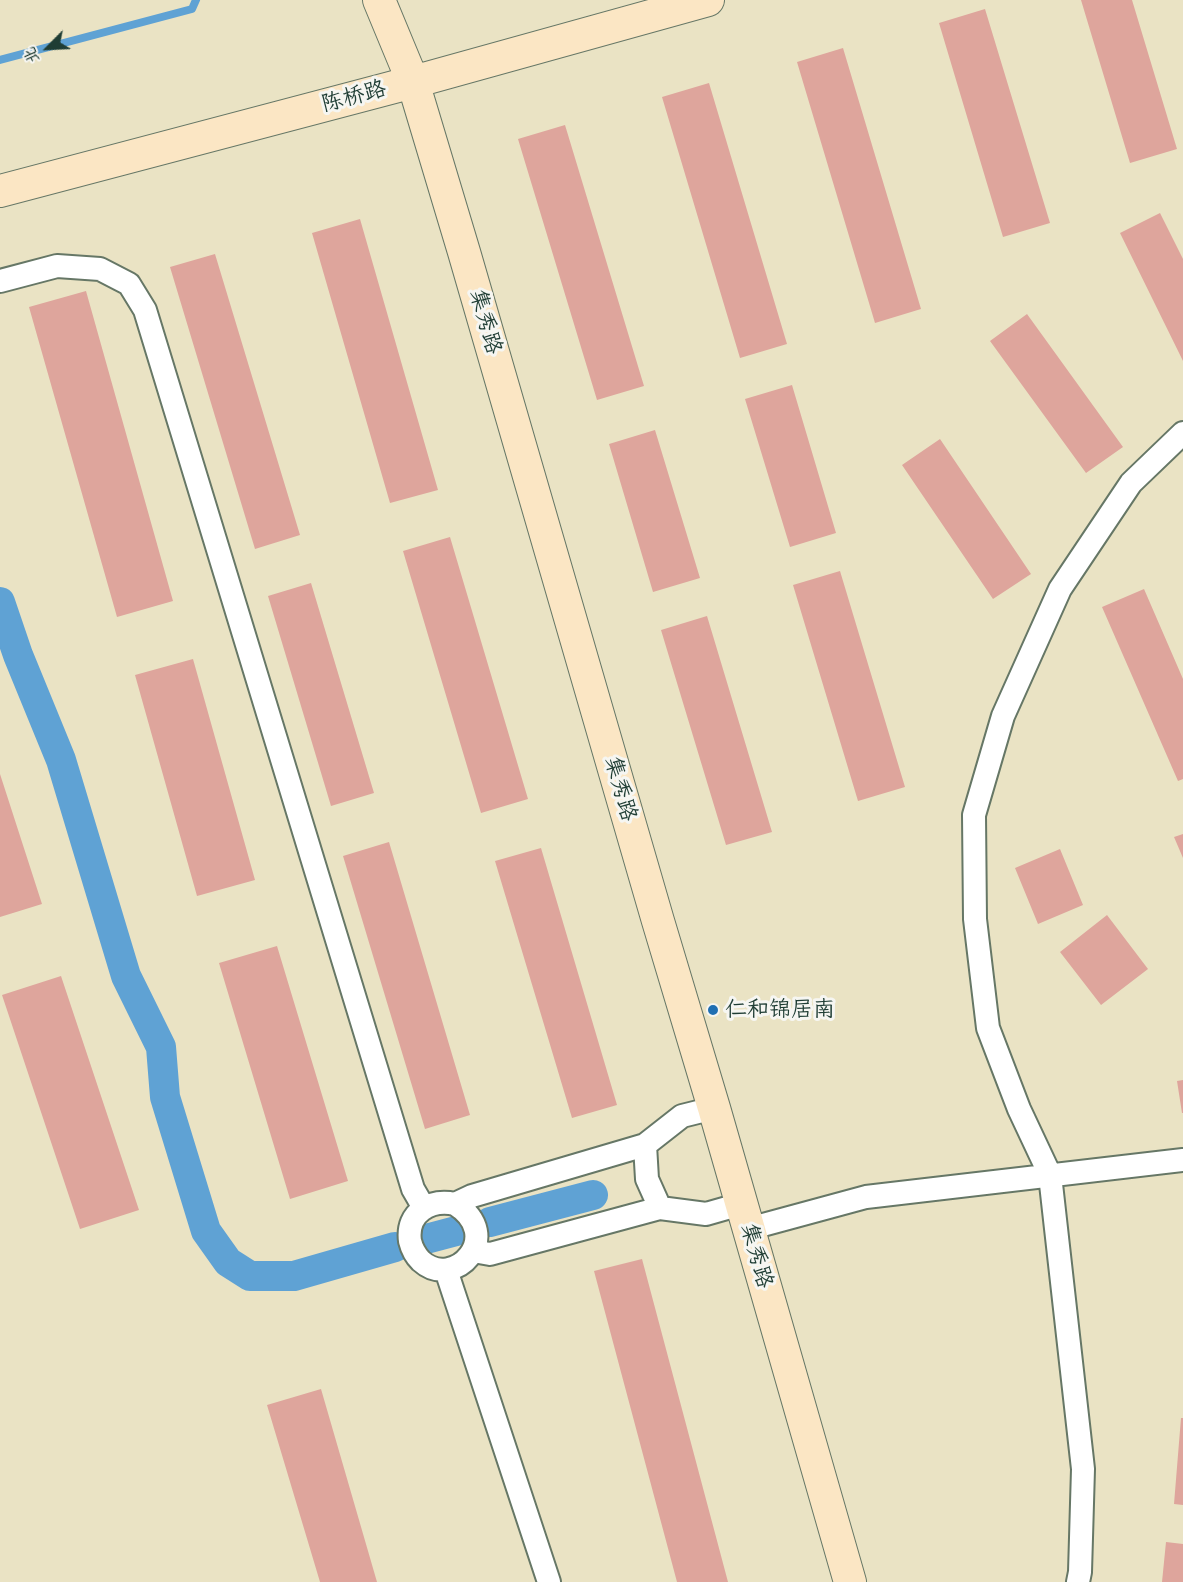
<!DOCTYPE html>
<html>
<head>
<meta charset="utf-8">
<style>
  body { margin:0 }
  #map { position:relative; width:1183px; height:1582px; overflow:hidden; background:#eae3c4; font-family:"Shantell Sans","LXGW WenKai TC",sans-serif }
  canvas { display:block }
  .north { position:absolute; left:18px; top:18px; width:60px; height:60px; -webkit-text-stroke:4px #f6f6f2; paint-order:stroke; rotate:246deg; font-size:16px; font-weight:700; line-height:24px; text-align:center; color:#1f3d34 }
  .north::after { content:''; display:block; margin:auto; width:21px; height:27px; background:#1f3d34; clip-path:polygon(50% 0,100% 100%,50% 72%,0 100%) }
</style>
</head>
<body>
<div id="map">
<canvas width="1183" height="1582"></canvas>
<div class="north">北</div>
</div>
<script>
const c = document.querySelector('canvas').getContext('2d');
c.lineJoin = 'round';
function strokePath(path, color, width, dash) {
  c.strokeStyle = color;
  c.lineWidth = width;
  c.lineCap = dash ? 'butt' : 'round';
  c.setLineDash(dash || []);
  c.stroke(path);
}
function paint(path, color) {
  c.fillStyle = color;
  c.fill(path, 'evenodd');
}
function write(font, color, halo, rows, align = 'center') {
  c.font = font + ' "Shantell Sans","LXGW WenKai TC",sans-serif';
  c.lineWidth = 6;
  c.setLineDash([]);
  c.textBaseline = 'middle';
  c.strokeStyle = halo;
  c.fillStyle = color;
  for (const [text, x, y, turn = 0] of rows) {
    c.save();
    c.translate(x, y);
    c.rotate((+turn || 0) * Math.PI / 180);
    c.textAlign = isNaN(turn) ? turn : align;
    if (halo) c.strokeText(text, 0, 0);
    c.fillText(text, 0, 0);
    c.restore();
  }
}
strokePath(new Path2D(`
  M0,60L192,9L196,0`), '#5fa2d4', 8);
strokePath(new Path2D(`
  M0,602L18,655L61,760L126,976L161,1047L165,1097L206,1231L228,1262L250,1276H294L395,1247
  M490,1222L593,1195
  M426,1239L460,1230`), '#5fa2d4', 30);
paint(new Path2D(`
  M1081,0H1132L1177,149L1130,163Z
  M985,9L1050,223L1003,237L939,23Z
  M843,48L921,309L875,323L797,62Z
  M709,83L787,344L740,358L662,97Z
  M565,125L644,386L597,400L518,139Z
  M1160,213L1183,259V361L1120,233Z
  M360,219L438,490L390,503L312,233Z
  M215,254L300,535L255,549L170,267Z
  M86,291L173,601L117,617L29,307Z
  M1027,314L1123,447L1086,473L990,341Z
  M792,385L836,533L790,547L745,399Z
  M655,430L700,578L653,592L609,444Z
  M940,439L1031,574L993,599L902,465Z
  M450,537L528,799L481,813L403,551Z
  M840,571L905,787L858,801L793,585Z
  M311,583L374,793L331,806L268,596Z
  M1144,589L1183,679V779L1178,781L1102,607Z
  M707,616L772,832L726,845L661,630Z
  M193,659L255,880L197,896L135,675Z
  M0,774L42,904L0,917Z
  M1183,834V858L1174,837Z
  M389,842L470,1115L425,1129L343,856Z
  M541,848L617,1105L572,1118L495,861Z
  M1060,849L1083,905L1038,924L1015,868Z
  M1107,915L1148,969L1101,1005L1060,952Z
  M277,946L348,1181L290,1199L219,963Z
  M61,976L139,1210L80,1229L2,995Z
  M1183,1080V1113H1182L1177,1081Z
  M642,1259L728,1582H677L594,1271Z
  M321,1389L377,1582H320L267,1405Z
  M1181,1418H1183V1505L1174,1504Z
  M1166,1542L1183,1544V1582H1162Z`), '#dea59c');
const street = new Path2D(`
  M0,281L57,266L100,269L129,284L145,310L413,1189L424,1208
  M714,1108L682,1116L645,1145L647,1179L660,1208L706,1214L741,1204
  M455,1204C506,1236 454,1291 421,1261C415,1255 412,1249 410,1241C406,1212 431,1199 455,1204L472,1196L645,1145
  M748,1229L866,1197L1183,1160
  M473,1251L490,1254L660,1208
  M446,1270L549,1582
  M1078,1582L1080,1572L1083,1469L1050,1175L1019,1109L988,1028L975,919L974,815L1003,716L1060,589L1131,483L1183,433`);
const secondary = new Path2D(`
  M379,0L413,82L464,252L658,921L714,1108L850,1582
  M0,191L413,82L708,0`);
strokePath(street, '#676', 26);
strokePath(secondary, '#676', 34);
strokePath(street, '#fff', 22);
strokePath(secondary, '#fbe6c4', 32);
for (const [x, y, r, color] of [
  [713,1010,6,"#1f6fb2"]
]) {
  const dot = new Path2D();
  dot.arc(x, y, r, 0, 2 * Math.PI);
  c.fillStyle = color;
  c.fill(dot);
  strokePath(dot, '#f6f6f2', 2);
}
write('22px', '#1f3d34', '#f6f6f2', [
  ["陈桥路",354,97,-15],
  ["集秀路",485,322,74],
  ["集秀路",620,789,74],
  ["集秀路",756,1256,74]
]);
write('22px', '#1f3d34', '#f6f6f2', [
  ["仁和锦居南",725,1010]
], 'left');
</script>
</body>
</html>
